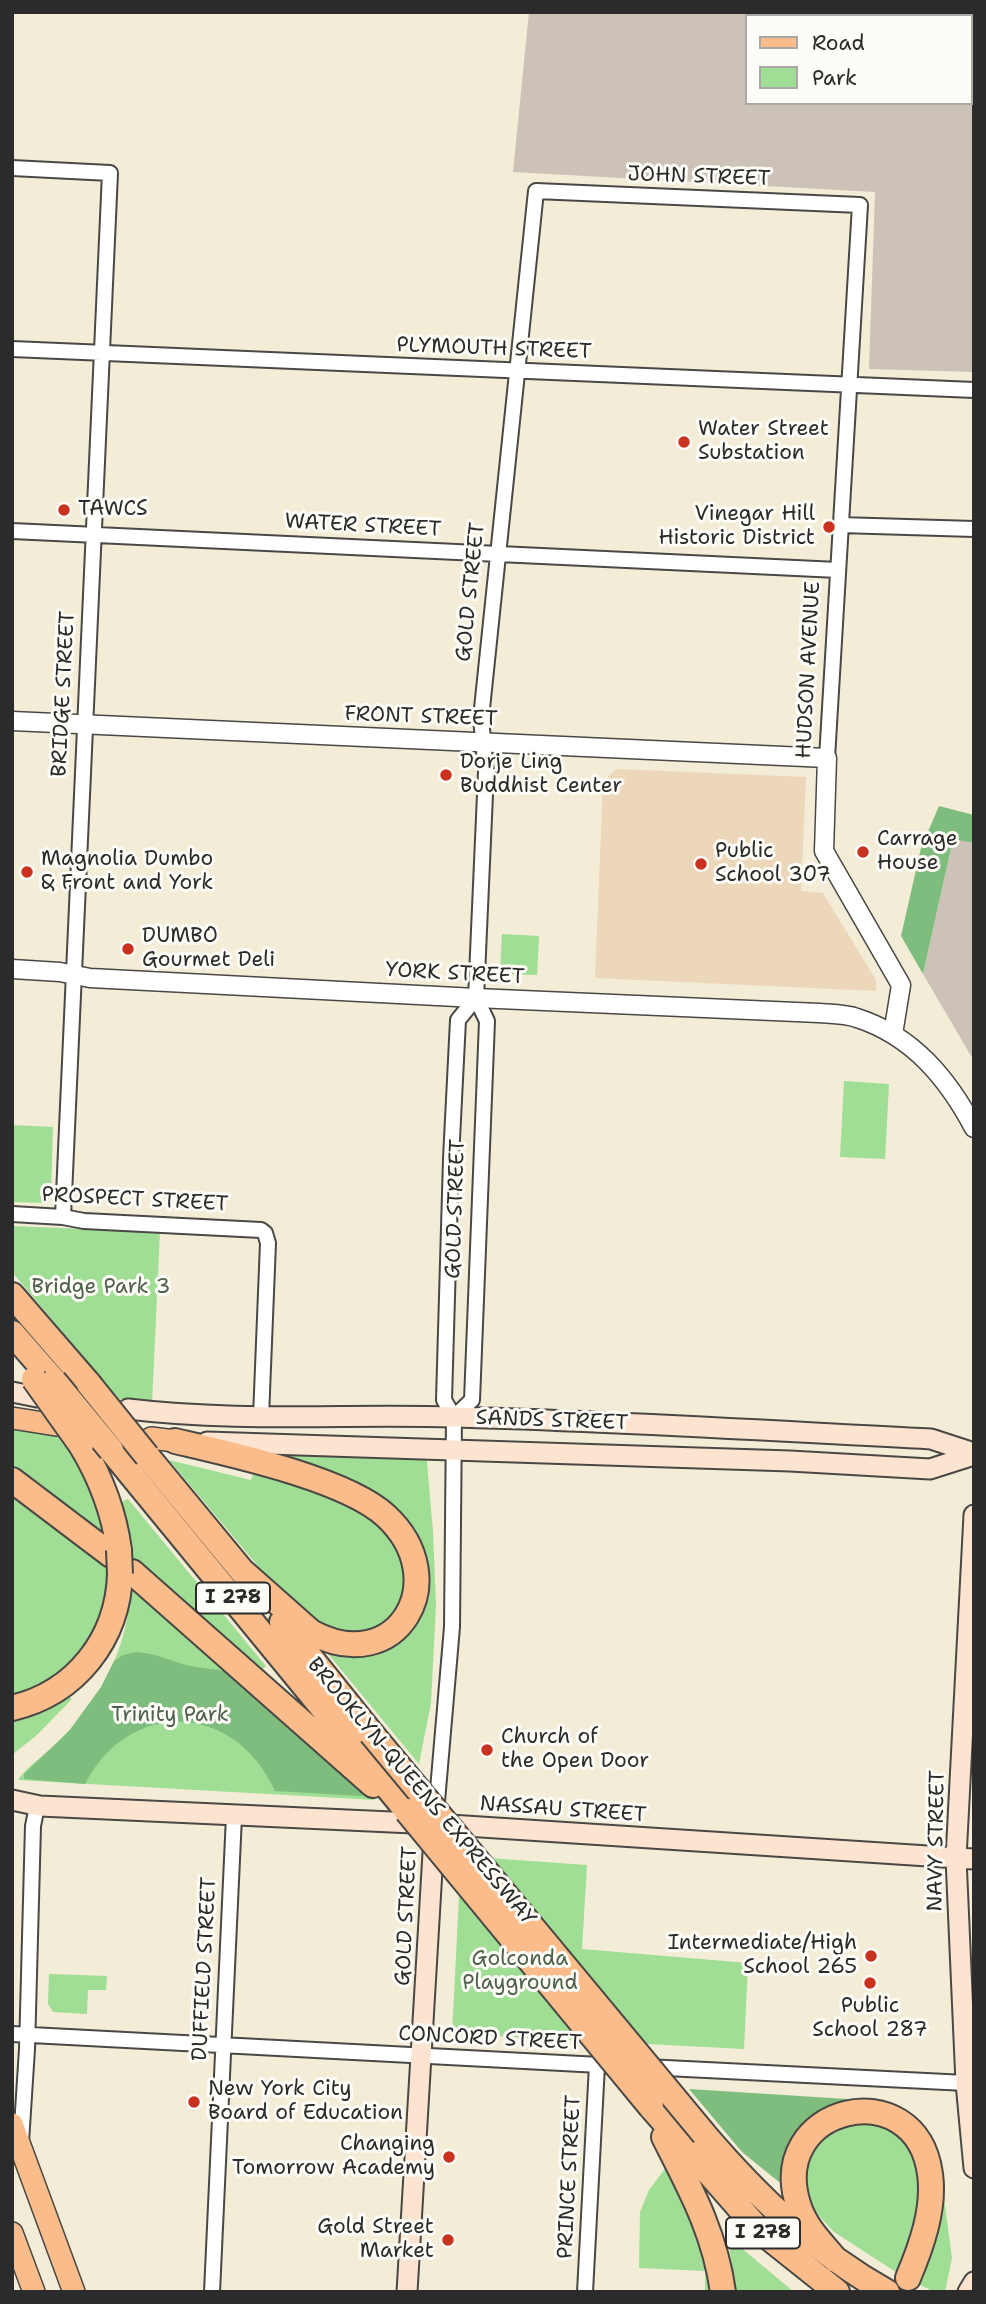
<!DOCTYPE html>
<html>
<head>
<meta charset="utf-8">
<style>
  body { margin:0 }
  #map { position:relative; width:986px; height:2304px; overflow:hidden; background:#f3ecd7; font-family:"Shantell Sans",sans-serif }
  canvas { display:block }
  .frame { position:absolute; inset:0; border:14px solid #2b2b2b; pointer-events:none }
  .legend { position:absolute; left:745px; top:14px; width:228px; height:91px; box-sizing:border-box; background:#fdfcf7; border:2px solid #a9a8a5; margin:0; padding:9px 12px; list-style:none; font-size:21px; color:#2b2b2b }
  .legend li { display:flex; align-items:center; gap:14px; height:35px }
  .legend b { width:35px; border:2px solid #a9a8a5 }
</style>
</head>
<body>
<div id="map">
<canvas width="986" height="2304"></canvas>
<div class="frame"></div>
<ul class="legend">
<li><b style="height:9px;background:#f9bc8a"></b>Road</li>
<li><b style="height:19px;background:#9fde94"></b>Park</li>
</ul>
</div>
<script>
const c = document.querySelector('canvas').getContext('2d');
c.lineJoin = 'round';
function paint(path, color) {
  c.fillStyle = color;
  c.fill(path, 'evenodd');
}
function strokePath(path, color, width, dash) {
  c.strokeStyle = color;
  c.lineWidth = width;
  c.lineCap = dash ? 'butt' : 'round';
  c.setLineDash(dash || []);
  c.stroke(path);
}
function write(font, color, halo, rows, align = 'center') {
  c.font = font + ' "Shantell Sans",sans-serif';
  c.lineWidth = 6;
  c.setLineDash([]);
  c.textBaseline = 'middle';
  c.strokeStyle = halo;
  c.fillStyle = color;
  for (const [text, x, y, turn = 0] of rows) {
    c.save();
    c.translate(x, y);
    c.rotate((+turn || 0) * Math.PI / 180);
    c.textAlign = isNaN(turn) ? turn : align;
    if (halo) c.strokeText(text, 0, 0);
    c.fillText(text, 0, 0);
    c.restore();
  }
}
paint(new Path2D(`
  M617,769L806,777L801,891L823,893L876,980V991L595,978L603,781Z`), '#edd7ba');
paint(new Path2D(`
  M529,12H974V372L869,369L875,192L513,172ZM746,16H970V103H746Z
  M953,838L974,843V1061L923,974Z`), '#ccc2b8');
paint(new Path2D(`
  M502,934L539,936L537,975L500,974Z
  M844,1081L889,1084L885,1159L840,1157Z
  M12,1125L53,1127L51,1195L48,1201L44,1203L12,1202Z
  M12,1226L160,1232L152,1403L119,1399L12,1272Z
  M12,1428L62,1433L82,1465L110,1543L12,1470Z
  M258,1450L423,1458L427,1461L433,1532L436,1604L431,1703L419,1764L324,1649L416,1623C437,1585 430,1540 396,1511C387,1502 369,1498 357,1493C324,1479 291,1464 258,1450Z
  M169,1460L251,1480L254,1471L357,1506L396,1539L407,1580L398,1605L388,1619L375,1628L360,1633L329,1632L278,1590Z
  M12,1491L112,1567L110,1591L82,1661L12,1701Z
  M128,1499L266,1666L261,1671L132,1561L128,1530L120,1503Z
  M131,1584L367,1791L375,1800L18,1780C26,1767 50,1751 61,1739C102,1699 130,1642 131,1584Z
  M69,1696L72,1699L38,1734L12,1755V1719L54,1704Z
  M461,1856L587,1865L582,1949L748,1963L744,2049L452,2034Z
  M49,1974L107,1976L106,1990H88L87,2014L53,2012L48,2004Z
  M874,2122C945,2149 917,2219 899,2274L834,2232L808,2204L804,2168L810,2151L837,2126Z
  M670,2162L688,2198L713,2290H705V2271L639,2268L640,2212L649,2190Z
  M941,2175L952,2258L945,2292H935L916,2283Z
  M733,2241L794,2292H735L729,2243Z`), '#9fde94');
paint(new Path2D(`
  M939,806L974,815V843L953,839L923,974L901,936L921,848Z
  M136,1652C155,1653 168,1660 186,1665C201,1669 216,1668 231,1673L367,1791L362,1796L275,1791C236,1703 130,1697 85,1784L24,1779V1774L69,1731L101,1687L114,1661L123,1655Z
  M689,2089L863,2100C817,2104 784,2130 784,2179L779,2182L742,2152Z`), '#7fbd7e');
const minor = new Path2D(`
  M12,168L110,173L63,1217
  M12,349L974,390
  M840,525L974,529
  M12,531L838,570
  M12,1214L63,1217L84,1221L261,1230L265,1233L268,1243L261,1417
  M454,1417L472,1400L487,1021L476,998L486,772L481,718L536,191L860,205L827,758
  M436,1813L452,1627L454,1417L444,1400L451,1159L458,1020L476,998
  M12,2034L619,2066
  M646,2067L966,2083
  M21,2142L27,2049L33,1826L36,1811L40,1806
  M212,2292L234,1816
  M585,2292L597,2065`);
const tertiary = new Path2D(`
  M12,721L827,758L824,851L901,985L893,1034
  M12,969L60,972L90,978L476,998L819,1013C831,1014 846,1014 857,1018C913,1036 948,1079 974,1128`);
const secondary = new Path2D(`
  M12,1392L37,1397
  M128,1409C236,1422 346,1414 455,1417C614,1421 773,1431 931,1439L974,1453
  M207,1442L790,1461L930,1469L974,1455
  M974,1515L956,1858L966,2083L974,2168
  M12,1800L40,1806L435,1824L974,1859
  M407,2292L434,1836
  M968,2292L974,2282`);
const primary = new Path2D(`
  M12,1418L56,1425
  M151,1438L175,1441
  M12,2124L74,2292
  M12,2233L34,2292`);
const motorway = new Path2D(`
  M12,1295L89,1384
  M12,1333L54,1381
  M175,1441C230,1454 346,1479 386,1516C455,1580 397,1679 311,1632L241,1570
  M81,1445C101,1478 114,1512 119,1550
  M111,1450L407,1811
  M147,1456L251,1582
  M12,1480L111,1555
  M132,1572L373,1785
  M282,1622L371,1733
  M12,1708C76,1693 118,1639 120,1574
  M651,2107L758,2229L837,2292
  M704,2134C757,2196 815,2252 887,2292
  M664,2137C690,2188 715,2233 723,2292
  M836,2260C822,2243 806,2228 799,2207C764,2106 916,2070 930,2174C935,2209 921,2247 908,2278`);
strokePath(minor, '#494845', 18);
strokePath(tertiary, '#494845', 21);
strokePath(secondary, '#494845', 23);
strokePath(primary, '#494845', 24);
strokePath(motorway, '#494845', 28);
strokePath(minor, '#fff', 14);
strokePath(tertiary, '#fff', 18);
strokePath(secondary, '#fde4d0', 19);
strokePath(primary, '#f9bc8a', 21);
strokePath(motorway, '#f9bc8a', 24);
const motorwayBridge = new Path2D(`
  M34,1379L81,1445
  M54,1381L111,1450
  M89,1384L147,1456
  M119,1550L120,1574
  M371,1733L704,2134
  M407,1811L651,2107`);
strokePath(motorwayBridge, '#494845', 28, []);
strokePath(motorwayBridge, '#f9bc8a', 24);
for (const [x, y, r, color] of [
  [684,442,7,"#c8321e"],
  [64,510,7,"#c8321e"],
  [829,527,7,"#c8321e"],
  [446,775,7,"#c8321e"],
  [863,852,7,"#c8321e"],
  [701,864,7,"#c8321e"],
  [27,872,7,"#c8321e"],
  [128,949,7,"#c8321e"],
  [487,1750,7,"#c8321e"],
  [871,1956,7,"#c8321e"],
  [870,1983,7,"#c8321e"],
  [194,2102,7,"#c8321e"],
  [449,2157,7,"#c8321e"],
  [448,2240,7,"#c8321e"]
]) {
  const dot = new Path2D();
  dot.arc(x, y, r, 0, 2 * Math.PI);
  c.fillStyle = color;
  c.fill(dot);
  strokePath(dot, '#fdfcf7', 2.5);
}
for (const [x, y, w] of [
  [233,1598,74],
  [763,2233,74]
]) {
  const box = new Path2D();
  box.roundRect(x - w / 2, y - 15.5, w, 31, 5);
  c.fillStyle = '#fdfcf7';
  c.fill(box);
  strokePath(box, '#2b2b2b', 2);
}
write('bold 19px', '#2b2b2b', null, [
  ["I 278",233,1598],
  ["I 278",763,2233]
]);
write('21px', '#2b2b2b', '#fdfcf7', [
  ["JOHN STREET",699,177,2],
  ["PLYMOUTH STREET",494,349,2],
  ["WATER STREET",363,526,3],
  ["GOLD STREET",471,592,-84],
  ["HUDSON AVENUE",809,670,-87],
  ["BRIDGE STREET",64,694,-87],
  ["FRONT STREET",421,717,2],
  ["YORK STREET",455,974,3],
  ["PROSPECT STREET",135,1200,3],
  ["GOLD STREET",456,1209,-88],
  ["SANDS STREET",552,1421,2],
  ["BROOKLYN-QUEENS EXPRESSWAY",421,1792,50],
  ["NASSAU STREET",563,1810,4],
  ["NAVY STREET",937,1841,-89],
  ["GOLD STREET",407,1916,-87],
  ["DUFFIELD STREET",205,1969,-87],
  ["CONCORD STREET",490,2039,3],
  ["PRINCE STREET",570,2177,-87]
]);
write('21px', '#2b2b2b', '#fdfcf7', [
  ["Water Street",698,430],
  ["Substation",698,454],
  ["TAWCS",78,510],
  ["Vinegar Hill",815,515,"right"],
  ["Historic District",815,539,"right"],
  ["Dorje Ling",460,763],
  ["Buddhist Center",460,787],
  ["Carrage",877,840],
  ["House",877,864],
  ["Public",715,852],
  ["School 307",715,876],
  ["Magnolia Dumbo",41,860],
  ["& Front and York",41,884],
  ["DUMBO",142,937],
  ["Gourmet Deli",142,961],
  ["Church of",501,1738],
  ["the Open Door",501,1762],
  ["Intermediate/High",857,1944,"right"],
  ["School 265",857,1968,"right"],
  ["Public",870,2007,"center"],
  ["School 287",870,2031,"center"],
  ["New York City",208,2090],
  ["Board of Education",208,2114],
  ["Changing",435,2145,"right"],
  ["Tomorrow Academy",435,2169,"right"],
  ["Gold Street",434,2228,"right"],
  ["Market",434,2252,"right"]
], 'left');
write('21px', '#4e614a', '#fdfcf7', [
  ["Bridge Park 3",101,1288],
  ["Trinity Park",170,1716],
  ["Golconda",520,1960],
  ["Playground",520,1984]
]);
</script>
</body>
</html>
